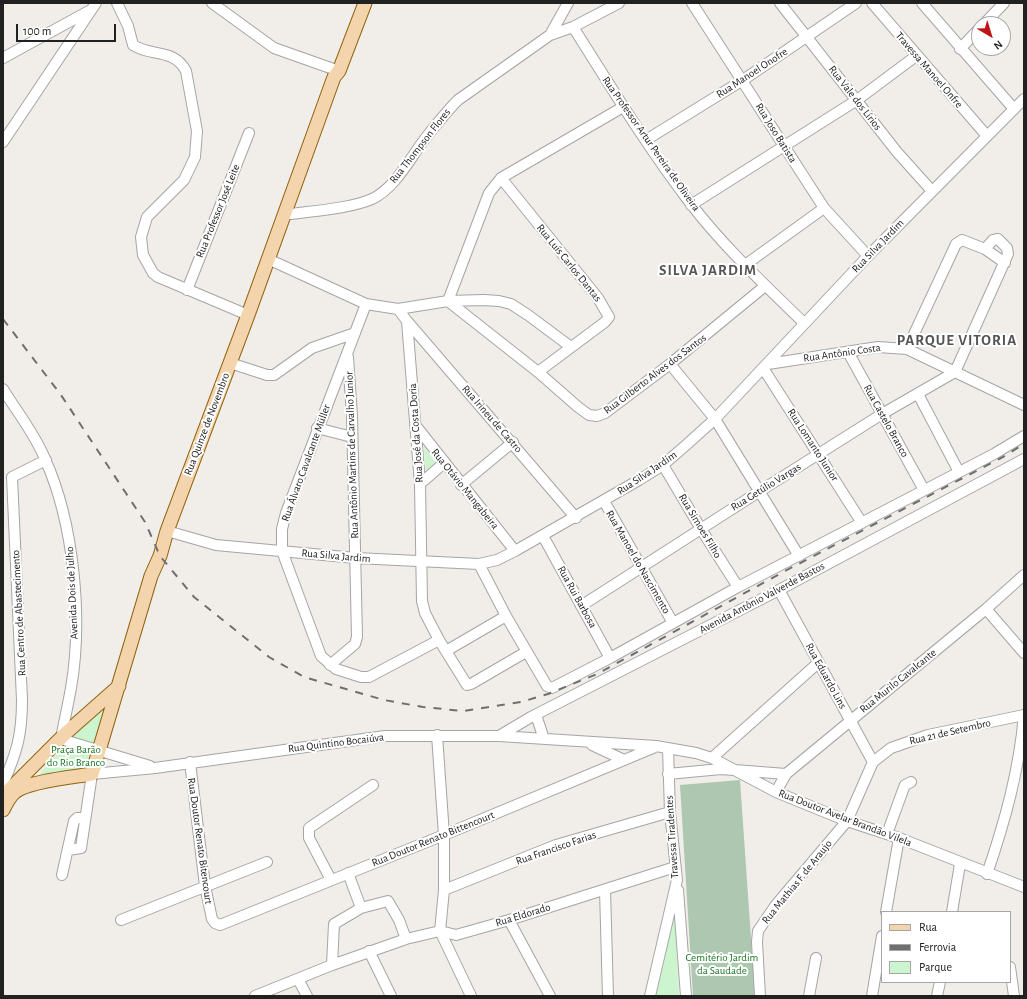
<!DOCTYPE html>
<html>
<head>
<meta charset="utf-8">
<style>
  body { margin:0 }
  #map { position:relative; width:1027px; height:999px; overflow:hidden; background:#f1eee9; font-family:"Alegreya Sans",sans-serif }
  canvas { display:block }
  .frame { position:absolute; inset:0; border:4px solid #212121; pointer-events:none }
  .legend { position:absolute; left:881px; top:911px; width:130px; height:72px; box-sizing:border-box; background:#fff; border:1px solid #a6a6a6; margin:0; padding:5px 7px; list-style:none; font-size:12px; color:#212121 }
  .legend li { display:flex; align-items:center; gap:8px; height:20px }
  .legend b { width:20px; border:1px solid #a6a6a6 }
  .north { position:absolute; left:971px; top:16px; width:40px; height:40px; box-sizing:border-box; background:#fff; border:1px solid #a6a6a6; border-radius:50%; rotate:142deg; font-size:11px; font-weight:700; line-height:16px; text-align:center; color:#212121 }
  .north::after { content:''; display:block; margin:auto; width:14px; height:18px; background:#bf1416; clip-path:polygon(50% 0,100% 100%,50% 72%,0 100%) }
  .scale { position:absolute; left:16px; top:24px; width:100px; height:18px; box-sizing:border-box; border:2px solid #212121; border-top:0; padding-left:5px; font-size:12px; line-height:14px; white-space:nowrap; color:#212121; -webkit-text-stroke:3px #fff; paint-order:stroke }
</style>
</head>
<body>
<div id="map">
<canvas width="1027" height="999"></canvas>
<div class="frame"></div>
<ul class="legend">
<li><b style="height:5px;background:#f3d4ac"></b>Rua</li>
<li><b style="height:5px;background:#6f6f6f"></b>Ferrovia</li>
<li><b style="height:11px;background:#ccf5cf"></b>Parque</li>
</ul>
<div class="north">N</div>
<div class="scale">100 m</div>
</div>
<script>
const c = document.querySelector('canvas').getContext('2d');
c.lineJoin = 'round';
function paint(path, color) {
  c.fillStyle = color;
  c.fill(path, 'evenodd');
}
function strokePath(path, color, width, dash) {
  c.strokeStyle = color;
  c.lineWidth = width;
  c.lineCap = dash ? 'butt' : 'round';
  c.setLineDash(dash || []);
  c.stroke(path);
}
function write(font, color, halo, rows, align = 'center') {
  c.font = font + ' "Alegreya Sans",sans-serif';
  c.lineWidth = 4;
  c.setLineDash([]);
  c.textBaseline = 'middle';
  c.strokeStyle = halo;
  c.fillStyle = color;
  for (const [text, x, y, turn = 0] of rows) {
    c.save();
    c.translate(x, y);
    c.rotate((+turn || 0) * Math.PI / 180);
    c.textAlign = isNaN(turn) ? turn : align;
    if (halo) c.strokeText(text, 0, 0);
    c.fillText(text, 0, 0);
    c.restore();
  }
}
paint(new Path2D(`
  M740,780L755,996H693L680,785Z`), '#adc7b0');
paint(new Path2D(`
  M424,447L436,463L426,473Z
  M104,705H108L87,770L38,776L55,756Z
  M674,907L679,996H653Z`), '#ccf5cf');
const minor = new Path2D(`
  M117,3L128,26L133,45C151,57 174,48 186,71L197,131L195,157L184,180L147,217L141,237L143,255L153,273L158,277L248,315
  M212,3L274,48L339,71
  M692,3L824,208L868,256
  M780,3L897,152L932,191
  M872,3L987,136
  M922,3L1014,109
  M984,24L1004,3
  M573,27C611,87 648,148 691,204C724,247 765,285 804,323
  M550,35L573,27L619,3
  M960,49L979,29
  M3,58L89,11
  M646,140L743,80L856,3
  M3,142L96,3
  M501,178L598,298L609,317L605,322L538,372
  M691,205L857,100L916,56
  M284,215C310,211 349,209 372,199C395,188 409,160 424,140C435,126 445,113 458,100L550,35L568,3
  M985,249L1005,263
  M268,259L366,304L398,309L448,301L484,300L499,301L511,304L528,315L571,347
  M745,265L824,208
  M187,290L249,133
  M448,301L538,372L578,407L589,415L597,416L605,413L670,364L765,286
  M448,301L489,193L501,178L623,107
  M366,304L286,513L282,529V551L321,656L336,669L361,677H369L439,640
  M398,309L407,321L420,484L422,601L425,613L439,640L467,685L471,684L526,652
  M407,321L576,518
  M848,352L924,490
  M230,363L267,375H274L312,348L355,333
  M670,364L715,419L799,556
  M768,364L878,347L907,349L1024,405
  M763,368L862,523
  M3,389C17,412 35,434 45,459C74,523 83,619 71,688C68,705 64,722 61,739L150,766
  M918,394L959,472
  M416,426L515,551
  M317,428L352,437
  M663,465L701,529L738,587
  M420,484L444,463
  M461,485L513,442
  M604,501L673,623
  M167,531L216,545L356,558L479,564L497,560L515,551L639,480L663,465L685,446L715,419L868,256L1024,99
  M543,536L610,658
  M479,564L506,616L547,686L552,688L610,658L738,587L994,454L1024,436
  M779,590L873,762
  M581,606L760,491L882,414L955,372L1008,254L1007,248L998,239L993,240L985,249L962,240L956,244L907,349
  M986,609L1024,653
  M446,651L506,616
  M330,665L355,644L357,637L352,416L348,357
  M536,715L544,739
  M437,735L444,835V890L440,931L471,996
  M499,736L531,717L779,590L1024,459
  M592,745L624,760
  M712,758L818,663
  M190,762L205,886L212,919L215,923L220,925L444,835L653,748
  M668,774L721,769L786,774
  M3,784C17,752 22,735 22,700L12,477L46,460
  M776,792L786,774L986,609L1024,575
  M887,834L903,790L905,785L911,782
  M68,850L81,848L92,774L155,768L385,736H499L656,746L696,753L712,758L776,792L847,821L899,838L1024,887
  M348,873L361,908
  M987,874C1005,821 1019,771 1024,715
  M62,875L74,821L77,818H85
  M331,880L309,838V828L373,785
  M444,890L556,845L670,812
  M605,890L608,996
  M678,890L686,996
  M886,912L899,838
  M952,912L960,864
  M121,920L267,862
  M509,920L550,996
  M369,951L391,996
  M332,965L334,924L361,908L388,901L399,920L406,939
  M1010,967L1014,996
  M298,979L307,996
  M255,996L332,965L406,939L440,931L456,935L509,920L675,867
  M650,996L677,880L670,812L668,748
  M760,996L757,942L758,931L775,906L847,821L873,762L891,748L928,735L1024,715
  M809,996L816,958
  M872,996L882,936
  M937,996L940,982`);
const major = new Path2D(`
  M7,792L67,732L119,686
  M3,810C6,804 9,797 15,792C29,781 74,777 92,774L151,576L160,556L167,531L248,315L334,77L339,71L365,3`);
strokePath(minor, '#a5a5a5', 12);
strokePath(major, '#90640f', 15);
strokePath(minor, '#fff', 10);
strokePath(major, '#f3d4ac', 13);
strokePath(new Path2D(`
  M3,319L61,395L145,522L160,556L194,597L269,657L304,677L384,700L423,707L463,711L521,702L548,694L597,674L785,571L1003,457L1024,444`), '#6f6f6f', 2, [8, 8]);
write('11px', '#212121', '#fff', [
  ["Travessa Manoel Onfre",929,70,49],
  ["Rua Manoel Onofre",752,73,-33],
  ["Rua Vale dos Lírios",855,98,52],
  ["Rua Joso Batista",776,133,58],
  ["Rua Professor Artur Pereira de Oliveira",651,144,55],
  ["Rua Thompson Flores",420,146,-52],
  ["Rua Professor José Leite",218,211,-68],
  ["Rua Silva Jardim",878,246,-46],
  ["Rua Luís Carlos Dantas",569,263,51],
  ["Rua Antônio Costa",842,353,-8],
  ["Rua Gilberto Alves dos Santos",655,374,-37],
  ["Rua Irineu de Castro",492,419,49],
  ["Rua Castelo Branco",886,421,61],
  ["Rua Quinze de Novembro",207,424,-69],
  ["Rua José da Costa Doria",416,433,-94],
  ["Rua Lomanto Junior",813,445,57],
  ["Rua Antônio Martins de Carvalho Junior",352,455,-92],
  ["Rua Álvaro Cavalcante Müller",306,463,-70],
  ["Rua Silva Jardim",647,473,-34],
  ["Rua Getúlio Vargas",766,487,-32],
  ["Rua Otávio Mangabeira",465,489,51],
  ["Rua Simoes Filho",700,526,59],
  ["Rua Silva Jardim",336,556,5],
  ["Rua Manoel do Nascimento",638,562,60],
  ["Avenida Dois de Julho",72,593,-93],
  ["Rua Rui Barbosa",577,597,61],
  ["Avenida Antônio Valverde Bastos",762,598,-28],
  ["Rua Centro de Abastecimento",19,613,-93],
  ["Rua Eduardo Lins",826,676,61],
  ["Rua Murilo Cavalcante",898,681,-39],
  ["Rua 21 de Setembro",950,732,-13],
  ["Rua Quintino Bocaiúva",336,743,-7],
  ["Rua Doutor Avelar Brandão Vilela",845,818,21],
  ["Travessa Tiradentes",672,837,-94],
  ["Rua Doutor Renato Bittencourt",433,839,-22],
  ["Rua Doutor Renato Bitencourt",200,841,82],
  ["Rua Francisco Farias",556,848,-19],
  ["Rua Mathias F. de Araujo",797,882,-51],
  ["Rua Eldorado",523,915,-17]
]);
write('11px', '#17771f', '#fff', [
  ["Praça Barão",76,750],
  ["do Rio Branco",76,763],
  ["Cemitério Jardim",722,958],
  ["da Saudade",722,971]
]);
c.letterSpacing = '1px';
write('bold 15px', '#545454', '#fff', [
  ["SILVA JARDIM",708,270],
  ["PARQUE VITORIA",957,340]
]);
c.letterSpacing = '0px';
</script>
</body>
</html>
